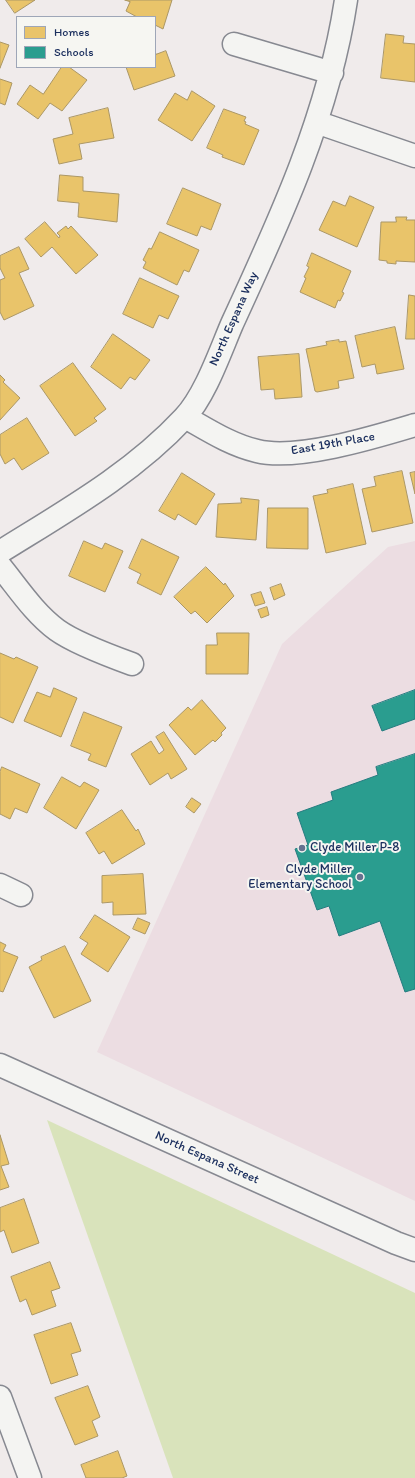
<!DOCTYPE html>
<html>
<head>
<meta charset="utf-8">
<style>
  body { margin:0 }
  #map { position:relative; width:415px; height:1478px; overflow:hidden; background:#f0ebeb; font-family:Itim,sans-serif }
  canvas { display:block }
  .legend { position:absolute; left:16px; top:16px; width:140px; height:52px; box-sizing:border-box; background:#f6f6f2; border:1px solid #9ea6b7; margin:0; padding:5px 7px; list-style:none; font-size:12px; color:#1b2f5e }
  .legend li { display:flex; align-items:center; gap:8px; height:20px }
  .legend b { width:20px; border:1px solid #9ea6b7 }
</style>
</head>
<body>
<div id="map">
<canvas width="415" height="1478"></canvas>
<ul class="legend">
<li><b style="height:11px;background:#e9c46a"></b>Homes</li>
<li><b style="height:11px;background:#2a9d8f"></b>Schools</li>
</ul>
</div>
<script>
const c = document.querySelector('canvas').getContext('2d');
c.lineJoin = 'round';
function paint(path, color) {
  c.fillStyle = color;
  c.fill(path, 'evenodd');
}
function strokePath(path, color, width, dash) {
  c.strokeStyle = color;
  c.lineWidth = width;
  c.lineCap = dash ? 'butt' : 'round';
  c.setLineDash(dash || []);
  c.stroke(path);
}
function write(font, color, halo, rows, align = 'center') {
  c.font = font + ' Itim,sans-serif';
  c.lineWidth = 4;
  c.setLineDash([]);
  c.textBaseline = 'middle';
  c.strokeStyle = halo;
  c.fillStyle = color;
  for (const [text, x, y, turn = 0] of rows) {
    c.save();
    c.translate(x, y);
    c.rotate((+turn || 0) * Math.PI / 180);
    c.textAlign = isNaN(turn) ? turn : align;
    if (halo) c.strokeText(text, 0, 0);
    c.fillText(text, 0, 0);
    c.restore();
  }
}
paint(new Path2D(`
  M415,541V1201L97,1052L282,644L388,547Z`), '#ecdde2');
paint(new Path2D(`
  M47,1120L415,1293V1478H173Z`), '#d9e3bb');
const homes = new Path2D(`
  M6,0H35L15,13Z
  M125,0H172L163,29L155,25V17H137L126,11L130,2Z
  M386,34L404,36L403,43L415,44V82L381,78Z
  M0,42L9,45L0,68Z
  M166,51L175,76L134,90L126,67H155V52L156,54Z
  M62,67H69L87,80L62,111L50,103L38,119L17,104L30,85L43,94Z
  M0,79L12,83L5,105L0,103Z
  M192,91L215,106L192,141L158,120L175,93L187,100Z
  M108,108L114,138L79,144L82,159L59,164L53,139L73,134L69,118Z
  M224,109L246,117L244,121L246,122L245,124L259,130L244,165L222,157L223,155L207,148Z
  M60,175L83,177V191L119,194L117,222L78,217L79,203L58,201Z
  M183,188L221,204L211,230L201,226L197,236L167,224Z
  M350,196L374,207L357,247L319,230L333,201L345,206Z
  M396,217H407L406,220H415V262L396,261V264L387,263V261L379,260L381,222H396Z
  M45,222L59,238L60,236L57,233L66,226L68,229L71,226L98,255L76,274L52,247L41,257L25,239Z
  M160,232L199,250L189,272L184,270L177,285L143,268L146,262L143,260L149,248L151,249Z
  M19,247L29,269L19,273L34,306L4,320L0,312V280L5,278L0,268V256Z
  M312,253L351,271L342,292L344,293L340,301L338,300L335,308L300,292L306,278L304,277L309,267L307,266Z
  M140,278L179,296L168,319L159,315L153,328L123,314Z
  M409,295L415,296V339H406Z
  M395,327L404,369L377,374L375,364L362,367L355,336Z
  M113,334L150,360L135,380L130,377L121,389L91,367Z
  M339,340V342L346,341L354,378L338,381L339,388L317,392L315,391L306,349L327,345L326,342Z
  M299,354L302,397L275,399L274,389L261,390L258,357Z
  M73,363L106,409L94,418L97,421L75,436L40,386Z
  M0,375L5,380L3,382L20,398L0,420Z
  M27,418L49,453L22,470L14,458L5,464L0,454V435Z
  M402,471L413,523L372,532L362,489L376,486L374,477Z
  M415,472V494L410,473Z
  M182,473L215,494L196,525L178,514L175,520L159,511Z
  M353,484L366,544L326,553L313,496L328,493L327,490Z
  M241,498L259,500L256,540L216,537L218,504L241,503Z
  M268,508H308V549L267,548Z
  M142,539L179,557L161,595L137,583L141,574L129,568Z
  M84,541L102,549L105,543L123,551L105,592L69,576Z
  M206,567L224,585L225,583L234,596L207,623L195,611L191,614L174,597Z
  M281,584L285,595L274,600L270,588Z
  M261,592L265,603L255,606L251,595Z
  M267,607L269,615L261,618L258,610Z
  M217,633H249L248,674H206V645H217Z
  M0,653L14,659L16,657L38,667L13,723L0,717Z
  M54,688L77,698L61,737L24,721L37,692L50,697Z
  M202,700L226,728L221,733L222,735L215,742L213,740L195,755L169,725L188,707L191,710Z
  M84,712L122,727L106,767L88,760L91,754L71,746Z
  M164,732L187,769L171,779L168,773L150,785L131,754L151,741L159,754L164,750L156,737Z
  M2,767L40,784L27,813L15,808L10,819L0,814V772Z
  M62,777L80,787L84,782L99,790L76,829L44,808Z
  M192,798L201,804L194,813L186,807Z
  M122,810L136,831L138,829L145,844L112,864L104,851L99,854L86,833Z
  M143,874L146,914L113,915V902L102,903V876Z
  M95,915L130,937L108,972L81,954L88,943L80,938Z
  M138,918L150,923L145,934L133,929Z
  M0,942L6,945L3,951L18,957L3,992L0,991Z
  M65,946L91,1001L54,1018L29,967L42,960L41,957Z
  M0,1135L9,1164L1,1166L9,1187L0,1190Z
  M24,1199L39,1243L12,1253L4,1230L0,1232V1208Z
  M50,1262L60,1288L51,1291L56,1306L32,1315L26,1299L20,1302L11,1277Z
  M71,1323L81,1351L71,1354L78,1375L51,1384L34,1335Z
  M88,1386L100,1417L92,1421L98,1436L75,1445L55,1398Z
  M118,1451L127,1476L122,1478H86L81,1465Z`);
paint(homes, '#e9c46a');
strokePath(homes, '#ab9766', 1);
const schools = new Path2D(`
  M415,690V719L382,731L372,706Z
  M415,754V989L405,992L380,921L339,936L329,906L317,910L295,849L308,845L297,813L333,800L331,792L378,775L376,767Z`);
paint(schools, '#2a9d8f');
strokePath(schools, '#267c80', 1);
const street = new Path2D(`
  M234,44L332,73
  M316,122L415,156
  M185,417C208,430 231,445 257,451C297,461 375,437 415,425
  M0,552C64,512 132,474 184,418C205,396 220,352 232,324C280,220 329,114 346,0
  M0,566C18,588 34,613 57,630C75,643 110,656 132,664
  M0,885L21,895
  M0,1397L30,1478`);
const secondary = new Path2D(`
  M0,1065L396,1243L415,1250`);
strokePath(street, '#878991', 25);
strokePath(secondary, '#878991', 25);
strokePath(street, '#f4f4f2', 22);
strokePath(secondary, '#f4f4f2', 22);
for (const [x, y, r, color] of [
  [302,848,4,"#66718f"],
  [360,877,4,"#66718f"]
]) {
  const dot = new Path2D();
  dot.arc(x, y, r, 0, 2 * Math.PI);
  c.fillStyle = color;
  c.fill(dot);
  strokePath(dot, '#f6f6f2', 1.5);
}
write('13px', '#1b2f5e', '#f6f6f2', [
  ["North Espana Way",234,319,-66],
  ["East 19th Place",333,444,-10],
  ["North Espana Street",207,1158,24]
]);
write('13px', '#1b2f5e', '#f6f6f2', [
  ["Clyde Miller P-8",310,848],
  ["Clyde Miller",352,870,"right"],
  ["Elementary School",352,885,"right"]
], 'left');
</script>
</body>
</html>
